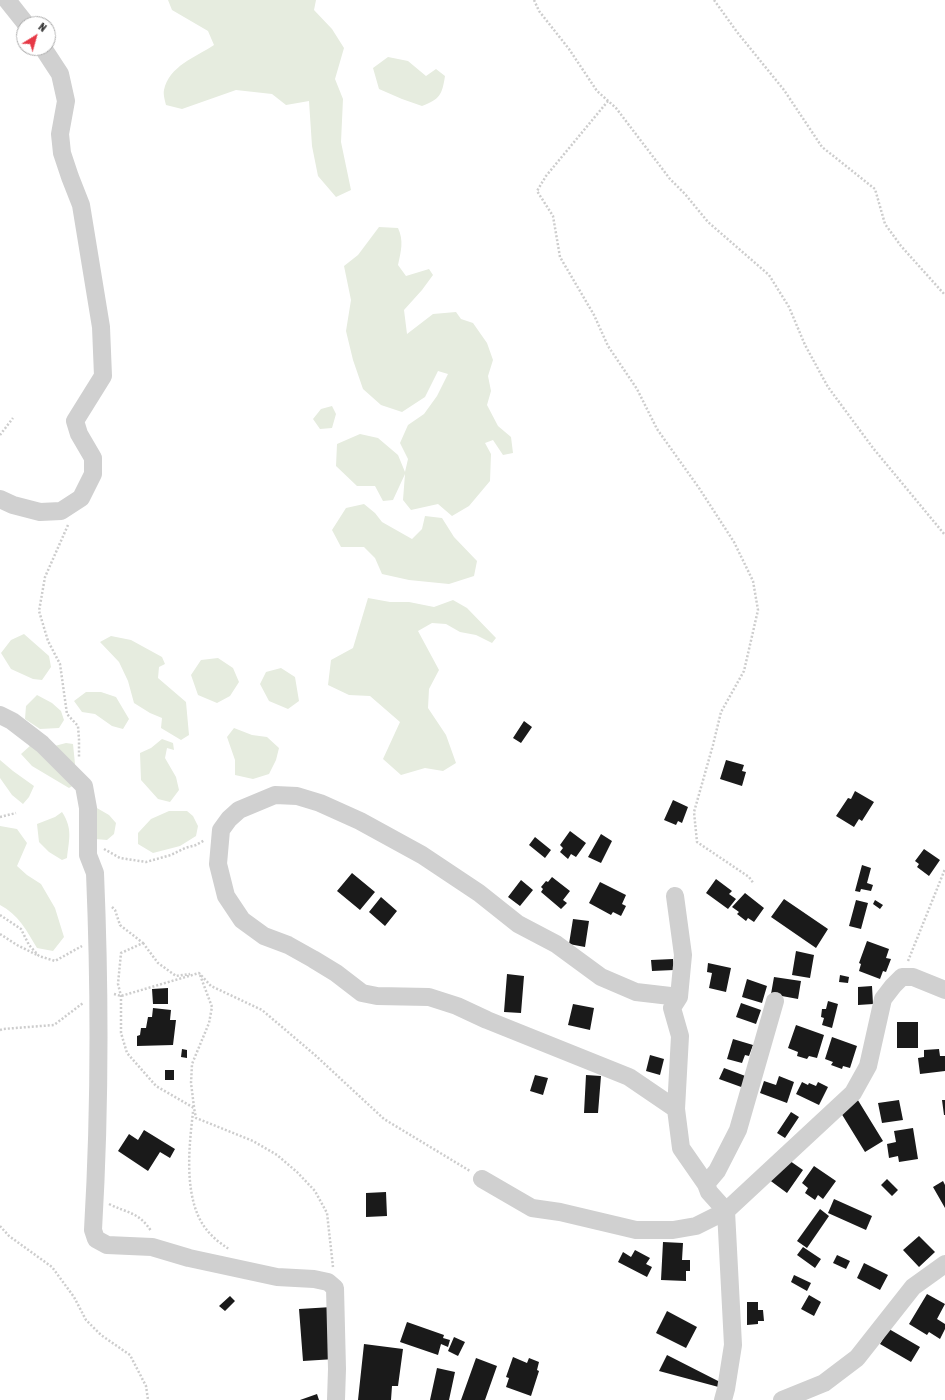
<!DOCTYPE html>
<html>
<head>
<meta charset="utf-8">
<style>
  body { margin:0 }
  #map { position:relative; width:945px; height:1400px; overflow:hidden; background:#fff; font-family:"Asap Condensed",sans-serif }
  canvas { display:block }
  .north { position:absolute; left:16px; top:16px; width:40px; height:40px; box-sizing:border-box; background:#fff; border:1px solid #adadad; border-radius:50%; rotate:37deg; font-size:11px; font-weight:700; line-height:16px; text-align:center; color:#333 }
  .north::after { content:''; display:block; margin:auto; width:14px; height:18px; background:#e63946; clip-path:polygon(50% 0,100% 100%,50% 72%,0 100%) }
</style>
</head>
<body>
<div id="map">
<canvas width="945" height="1400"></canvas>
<div class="north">N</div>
</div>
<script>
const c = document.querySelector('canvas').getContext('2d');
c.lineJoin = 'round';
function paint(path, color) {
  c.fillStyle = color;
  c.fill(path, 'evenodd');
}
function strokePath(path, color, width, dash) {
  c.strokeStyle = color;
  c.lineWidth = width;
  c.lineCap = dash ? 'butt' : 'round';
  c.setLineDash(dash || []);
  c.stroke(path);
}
paint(new Path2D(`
  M168,0H316L314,10L332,29L344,48L335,79L343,99L341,142L351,190L336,197L318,176L312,146L309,101L286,105L272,94L236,90L182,109L166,105C165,101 163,94 164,90C169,66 196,57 214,45L208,31L172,10Z
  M388,57L408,61L426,76L436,69L445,76C442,95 440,99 422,106L402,99L379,89L373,68Z
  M379,227L398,228C404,241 401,251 398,265L406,276L429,269L433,275L422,290L404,310L407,334L433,314L456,312L461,319L473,323L487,343L493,360L488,376L491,391L487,405L498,426L511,437L513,453L503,455L493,440L485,443L491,454L490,481L469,506L452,516L438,504L411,510L403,500L405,474L393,500L383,501L375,486H357L336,466L337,444L360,434L378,438L398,455L405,472L408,459L400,443L408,425L424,414L437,396L448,374L438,371L425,397L402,412L381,405L363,389L353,360L346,331L351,300L344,266L358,255Z
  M332,406L336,414L332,428L320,429L313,419L321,409Z
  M364,504L375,513L382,522L412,539L422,529L425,516L442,518L454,537L477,561L474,576L449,584L409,580L382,574L375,558L364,547H341L332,530L346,508Z
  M368,598L390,602H409L434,607L453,600L467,608L496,638L492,643L476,635L460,632L446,624L432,623L418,631L439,670L429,689L428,708L446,735L456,763L443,771L425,768L401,775L383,759L400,722L370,696L349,695L328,685L331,660L353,648Z
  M24,634L49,656L51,667L42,680L33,679L11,669L1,653L11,640Z
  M111,636L131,640L162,657L165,664L159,667L158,678L186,702L189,735L181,740L161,728L162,718L150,713L134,703L128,681L119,662L100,642Z
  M218,658L233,668L239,682L230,696L217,703L198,695L191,675L201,660Z
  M281,668L295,677L299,701L288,709L269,701L260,684L266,672Z
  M86,692H101L116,697L129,719L123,729L112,726L95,714L82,712L74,701Z
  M37,695L52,703L61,711L64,720L59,728L40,729L25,719L26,706Z
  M234,728L252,735L267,737L279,748L276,760L269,774L253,779L235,775V760L227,737Z
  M41,736L47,748L66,743L73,744L76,774V784L69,788L32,766L21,754Z
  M162,739L173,743L174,750L167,748L165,758L176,777L179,790L170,802L158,799L141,780L140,753L151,748Z
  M0,760L13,771L34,786L29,797L23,804L12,795L0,778Z
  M90,804L109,815L116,823L114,834L107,840L95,839Z
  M169,811H187L193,816L198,826L196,836L180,846L153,853L138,844V833L151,819Z
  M62,812C73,829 69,839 67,858L62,860L49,852L39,842L37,824L55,817Z
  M0,826L17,829L27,843L17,866L27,875L41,884L55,908L64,937L53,951L37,948C27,931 18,914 0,905Z`), '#e6ecdf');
paint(new Path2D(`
  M524,721L532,727L521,743L513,738Z
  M726,760L744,765L742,771L746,772L742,786L720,779Z
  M855,791L874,802L862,821L859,819L854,827L836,816L848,798L851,799Z
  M673,800L688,807L682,823L678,821L676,825L664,820Z
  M570,831L586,843L576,857L571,854L568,859L560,852L563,848L560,845Z
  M601,834L612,841L601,863L588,857Z
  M535,837L551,850L545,858L529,845Z
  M924,849L940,860L929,876L917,867L919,864L915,861Z
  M862,865L871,868L867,883L873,885L871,891L861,889L860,892L855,891Z
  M352,873L375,892L360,910L337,891Z
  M552,877L570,891L563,900L567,903L561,909L541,892L543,889L541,887L546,881L548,882Z
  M716,879L732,891L729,894L736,899L728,909L706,893Z
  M521,880L533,890L520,906L508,897Z
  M600,882L626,895L622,904L626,906L621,916L613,912L611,915L589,903Z
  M745,893L764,908L754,922L748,918L746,921L737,914L739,912L732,907Z
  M381,897L397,911L385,926L369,912Z
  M784,899L828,929L816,948L771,917Z
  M856,900L868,903L861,929L849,926Z
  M875,900L883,905L880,909L873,904Z
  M573,919L589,921L585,947L569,944Z
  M867,941L889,949L886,958L891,959L886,972L883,971L880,979L859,971L861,964L859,963Z
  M796,951L814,955L810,978L792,975Z
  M673,959L674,970L652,971L651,960Z
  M708,963L731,968L726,992L709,988L712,973L707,972Z
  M507,974L524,976L521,1013L504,1012Z
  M840,975L849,977L848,983L839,982Z
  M774,977L801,981L798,999L771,994Z
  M747,979L767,986L762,1003L742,997Z
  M872,986L873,1004L858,1005V987Z
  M168,988V1004H153L152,989Z
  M828,1001L838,1004L832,1028L822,1025L824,1018L821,1017L822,1009H826Z
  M741,1003L761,1010L756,1024L736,1017Z
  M573,1004L594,1008L590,1030L568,1025Z
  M153,1008L171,1010L170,1020H176L173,1045L137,1046V1036L140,1035L141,1028H146L148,1017H152Z
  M897,1022H918V1048H897Z
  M796,1025L824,1035L817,1058L809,1056L807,1059L797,1056L798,1052L788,1048Z
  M832,1037L857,1046L850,1068L843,1066L842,1069L831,1065L833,1062L825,1059Z
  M733,1039L753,1045L749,1056L745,1055L742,1063L727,1059Z
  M182,1049L187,1050V1058L181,1057Z
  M939,1049L940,1056H945V1071L920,1074L918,1058L924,1057V1050Z
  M650,1055L664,1059L660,1075L646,1071Z
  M724,1068L748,1077L744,1088L719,1079Z
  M165,1070H174V1080H165Z
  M535,1075L548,1078L543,1095L530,1091Z
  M586,1075L601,1076L598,1113H584Z
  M779,1076L794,1082L787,1103L760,1093L764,1081L776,1085Z
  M802,1082L808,1085L809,1083L816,1086L818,1082L828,1087L819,1105L796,1094Z
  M856,1097L883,1141L865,1152L838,1108Z
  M899,1100L903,1120L882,1123L878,1103Z
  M942,1100H945V1115H944Z
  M791,1112L799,1117L785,1138L777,1133Z
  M913,1128L918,1159L899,1162L898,1156L889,1158L887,1144L896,1142L894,1131Z
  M144,1130L175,1149L170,1158L160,1152L148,1171L118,1151L129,1134L138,1140Z
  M780,1154L803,1170L787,1193L764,1176Z
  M814,1166L836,1181L823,1199L818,1195L815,1200L805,1193L808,1188L802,1183Z
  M887,1179L898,1190L892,1196L881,1185Z
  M943,1181L945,1185V1208L933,1187Z
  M386,1192L387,1216L366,1217V1193Z
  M834,1199L872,1216L866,1230L828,1213Z
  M820,1209L829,1216L807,1248L797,1241Z
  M919,1236L935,1252L919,1267L903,1250Z
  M663,1242L683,1243L682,1260H690V1271H686V1281L661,1280Z
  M803,1247L821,1259L815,1268L797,1255Z
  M635,1250L650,1258L646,1264L652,1267L647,1277L618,1262L623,1252L631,1257Z
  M837,1255L850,1261L846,1269L833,1263Z
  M864,1263L888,1275L880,1290L857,1278Z
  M794,1275L811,1283L807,1291L791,1282Z
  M927,1294L945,1304L937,1319L945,1324V1329L940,1339L929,1332L927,1335L909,1324Z
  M809,1295L821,1302L814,1316L801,1309Z
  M230,1296L235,1301L225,1311L219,1306Z
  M747,1302H758V1310H763L764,1321H758V1324L747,1325Z
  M332,1307L335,1359L303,1361L299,1309Z
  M667,1311L697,1327L686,1348L656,1333Z
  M407,1322L444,1335L443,1338L450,1340L448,1347L441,1344L438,1355L400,1342Z
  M889,1329L920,1347L911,1362L880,1344Z
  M454,1337L465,1342L458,1356L448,1351Z
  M364,1344L403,1349L398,1386H392L391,1400H358Z
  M667,1355L722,1383L726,1389L659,1371Z
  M513,1357L527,1363L529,1358L539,1362L537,1370L539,1371L531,1396L506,1387L509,1378L506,1377Z
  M476,1358L497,1366L485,1400H461Z
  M437,1368L455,1372L449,1400H430Z
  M317,1394L319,1400H300Z`), '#1a1a1a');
strokePath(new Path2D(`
  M534,0L539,11L569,49L597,91L616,108L670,179L685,194L708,222L769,275L789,307L805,345L828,387L873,448L945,535
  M714,0L737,32L784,90L822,147L875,189L885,224L901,246L945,295
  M608,101L546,176L537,191L553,216L560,257L594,315L608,346L637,389L657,429L699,488L734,542L753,581L758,610L744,671L721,712L713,745L694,812L697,842L749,877L754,884
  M0,435L13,418
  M68,525L45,577L39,611L48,641L60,664L67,714L78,726L79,739V758
  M0,817L16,813
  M104,849L120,858L146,862L171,855L185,848L196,845L205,840
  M112,907L115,910L120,925L143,943L121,953L118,984L121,996V1033L127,1053L156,1086L194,1108L196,1118L253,1141L277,1155L297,1172L315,1191L327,1213L333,1267
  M0,915L21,929L29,945L39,956L55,961L82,946
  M0,934L17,945L37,955
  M143,943L158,963L176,976L190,974
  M908,961L945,869
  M114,994L121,996L199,973L211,986L262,1010L315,1055L384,1119L470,1171
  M0,1030L3,1029L54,1025L83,1003
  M194,1107L191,1083L192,1064L209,1023L212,1007L200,975
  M193,1112C189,1147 183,1199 206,1229C212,1237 221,1244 229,1249
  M109,1204C127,1213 139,1212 151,1231
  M0,1226L9,1236L52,1267L74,1297L86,1320L101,1335L130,1355L146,1386L148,1400`), '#cdcdcd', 2.5, [2, 2]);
strokePath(new Path2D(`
  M7,0L26,24
  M0,499L13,505L40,512L61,511L81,498L93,474V458L79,434L75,421L103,376L101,327L81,205L70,177L62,153L60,134L66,101L60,74L43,48
  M0,715L12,721L42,744L84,786L88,808V855L95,873C100,992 100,1111 93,1230L96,1239L107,1245L152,1247L189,1258L277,1277L314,1279L328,1282L335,1288L337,1369L336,1400
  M675,896L683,955L679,997L672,1008L680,1036L676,1109
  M482,1179L532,1208L560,1212L636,1230H673L696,1226L726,1211L709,1192L706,1184L681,1148L676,1109L629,1077L487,1020L457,1006L429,997L377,996L362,993L336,973L313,959L288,945L264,936L242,920L226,896L218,864L221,830L229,819L239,810L275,795L297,796L320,803L360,821L422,855L479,893L518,924L556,944L601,977L636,992L679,997
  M706,1184L717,1171L738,1130L775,1001
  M723,1400L726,1389L733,1345L726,1211L853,1093L868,1066L883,999L893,986L902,977H913L945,990
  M782,1400L824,1383L857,1358L913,1287L945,1264`), '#d0d0d0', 18);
</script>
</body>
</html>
